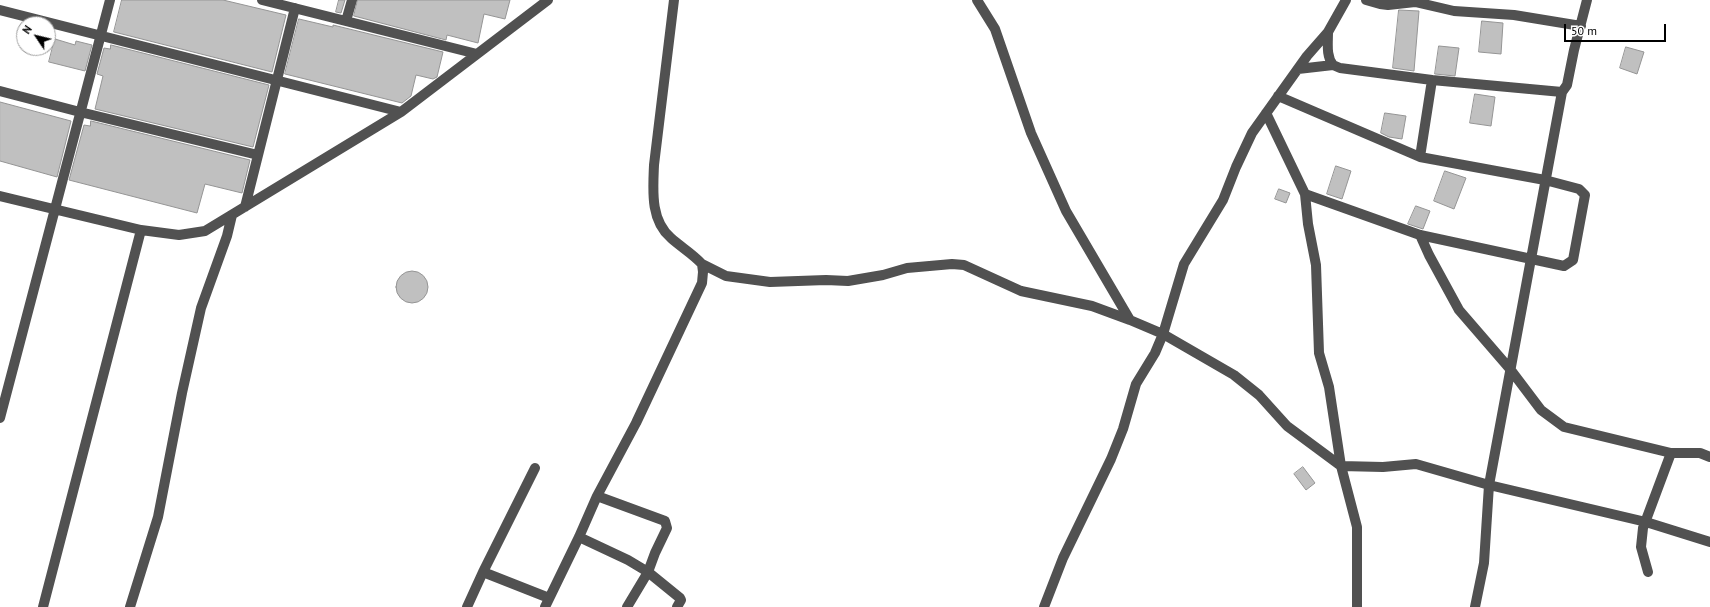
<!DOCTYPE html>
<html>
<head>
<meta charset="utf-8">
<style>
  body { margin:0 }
  #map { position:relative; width:1710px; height:607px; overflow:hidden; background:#fff; font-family:"PT Sans",sans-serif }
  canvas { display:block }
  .north { position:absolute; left:16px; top:16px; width:40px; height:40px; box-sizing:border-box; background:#fff; border:1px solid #999; border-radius:50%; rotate:305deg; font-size:11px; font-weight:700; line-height:16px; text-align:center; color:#000 }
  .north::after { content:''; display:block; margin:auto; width:14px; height:18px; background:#000; clip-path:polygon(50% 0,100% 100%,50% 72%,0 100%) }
  .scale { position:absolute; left:1564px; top:24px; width:102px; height:18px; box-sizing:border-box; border:2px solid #000; border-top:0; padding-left:5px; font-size:12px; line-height:14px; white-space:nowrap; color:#000; -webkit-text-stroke:3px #fff; paint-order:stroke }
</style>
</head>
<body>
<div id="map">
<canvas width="1710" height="607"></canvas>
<div class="north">N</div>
<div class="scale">50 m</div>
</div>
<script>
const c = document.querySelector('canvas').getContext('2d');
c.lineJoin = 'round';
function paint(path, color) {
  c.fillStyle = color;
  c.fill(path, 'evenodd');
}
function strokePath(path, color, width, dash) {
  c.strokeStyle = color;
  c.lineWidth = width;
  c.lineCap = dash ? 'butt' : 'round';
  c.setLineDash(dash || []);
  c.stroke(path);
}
const building = new Path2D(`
  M122,0H223L286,15L272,72L114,32Z
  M339,0H345L341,13L336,12Z
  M358,0H510L505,19L484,14L478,43L447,35L446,40L354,16Z
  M1399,10L1419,11L1414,71L1393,68Z
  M299,19L333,27V25L443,52L437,77L433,79L416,75L411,96L402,103L285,74Z
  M1482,21L1503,23L1501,54L1479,52Z
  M55,39L75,45L76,41L92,45L85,71L49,62Z
  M111,45L269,85L253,147L95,109L103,76L97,74L104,48L110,49Z
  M1439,46L1459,48L1455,76L1435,74Z
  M1626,47L1644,52L1637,74L1620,68Z
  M1475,94L1495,97L1491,126L1470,123Z
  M0,102L71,121L57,177L0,161Z
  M1385,113L1406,116L1402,139L1389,137L1381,133Z
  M91,121L250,160L242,193L205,184L197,213L69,180L84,125L90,126Z
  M1336,166L1351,171L1342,199L1327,194Z
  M1445,171L1466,178L1454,209L1434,201Z
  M1279,189L1290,193L1286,203L1275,199Z
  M1416,206L1430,211L1423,229L1408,224Z
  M396 287a16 16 0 1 1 32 0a16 16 0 1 1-32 0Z
  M1303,467L1315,483L1306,490L1294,474Z`);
paint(building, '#c0c0c0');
strokePath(building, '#959595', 1);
strokePath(new Path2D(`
  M262,0L477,54
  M977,0L995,29L1031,133L1066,211L1130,320
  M1366,0L1380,4L1388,5L1415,2L1454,11L1514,15L1581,26
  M0,10L401,112
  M346,21L352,0
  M1328,32C1328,44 1326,56 1333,65
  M1298,69L1333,65L1340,68L1432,80L1562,92L1567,85L1574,50L1587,0
  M0,91L80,112L258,155
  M1278,96L1420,157L1545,180L1579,189L1585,195L1573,260L1564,266L1420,235L1305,194
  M1266,113L1305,194L1308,224L1316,265L1319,353L1329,387L1341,466L1357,527V607
  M1420,157L1432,80
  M0,196L141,230L179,235L205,231L401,112L548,0
  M245,207L295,8
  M1420,235L1429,255L1459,310L1510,369L1541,410L1564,427L1671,453
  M702,264L726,276L770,282L826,280L848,281L883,275L907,268L952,264L964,265L1021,291L1092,306L1130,320L1163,334L1234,375L1259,395L1287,426L1341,466L1383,467L1416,464L1489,485L1646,522L1710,542
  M0,418L110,0
  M597,496L665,521L667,528L655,553L648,572L627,607
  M579,537L628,560L648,572L680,598L681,600L677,607
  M483,572L549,598
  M1648,572L1641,547L1643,528L1671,453H1700L1710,457
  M43,607L141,230
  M130,607L158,517L182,393L201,308L227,236L232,215
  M467,607L483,572L535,468
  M545,607L579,537L597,496L636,423L702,283L703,272L702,264C693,254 681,247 671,238C650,220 653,190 654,165L674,0
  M1044,607L1063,558L1111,459L1123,429L1136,384L1155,353L1163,334L1184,264L1223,200L1236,167L1252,133L1307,56L1328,32L1346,0
  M1475,607L1484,563L1489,485L1562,92`), '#515151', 10);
</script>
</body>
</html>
